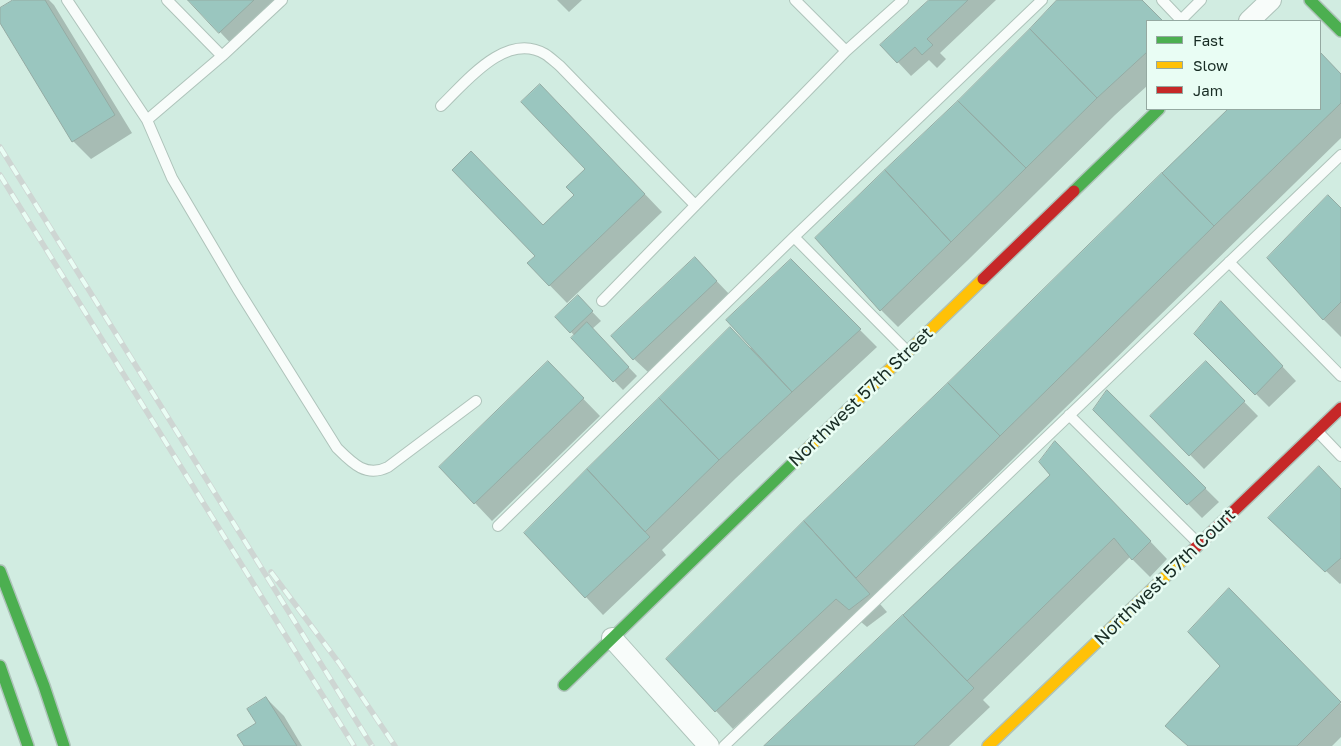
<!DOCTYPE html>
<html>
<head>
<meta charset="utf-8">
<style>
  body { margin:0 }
  #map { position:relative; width:1341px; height:746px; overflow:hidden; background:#d1ece1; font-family:"Golos Text",sans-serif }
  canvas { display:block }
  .legend { position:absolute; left:1146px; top:20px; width:175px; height:90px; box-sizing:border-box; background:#e9fdf4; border:1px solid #95a9a1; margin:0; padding:6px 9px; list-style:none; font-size:15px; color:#182c24 }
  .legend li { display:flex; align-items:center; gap:10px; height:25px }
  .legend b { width:25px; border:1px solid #95a9a1 }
</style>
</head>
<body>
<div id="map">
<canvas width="1341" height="746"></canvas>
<ul class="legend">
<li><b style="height:6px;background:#4caf50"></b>Fast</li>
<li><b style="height:6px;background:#ffc107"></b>Slow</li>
<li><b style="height:6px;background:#c62828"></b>Jam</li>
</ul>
</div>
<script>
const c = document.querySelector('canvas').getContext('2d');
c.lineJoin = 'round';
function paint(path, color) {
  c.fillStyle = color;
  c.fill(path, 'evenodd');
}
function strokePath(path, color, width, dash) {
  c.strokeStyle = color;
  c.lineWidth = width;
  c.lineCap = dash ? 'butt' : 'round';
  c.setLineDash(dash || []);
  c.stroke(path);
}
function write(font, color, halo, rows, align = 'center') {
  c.font = font + ' "Golos Text",sans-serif';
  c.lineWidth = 5;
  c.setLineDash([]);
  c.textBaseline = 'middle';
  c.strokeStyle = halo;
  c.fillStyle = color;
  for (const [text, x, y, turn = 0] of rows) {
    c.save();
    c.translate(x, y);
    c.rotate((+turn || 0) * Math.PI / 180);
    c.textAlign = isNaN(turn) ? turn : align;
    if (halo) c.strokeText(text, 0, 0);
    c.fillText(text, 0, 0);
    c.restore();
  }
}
paint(new Path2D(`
  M15,0H49L54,5L132,133L91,159L73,141L0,21V9Z
  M190,0H279L284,6L237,50Z
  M557,0H582L569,12Z
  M930,0H996L940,53L946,59L937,68L929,60L911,76L882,45Z
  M1059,0H1140L1161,21H1147V86L1115,115L968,260L898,327L881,310L958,102Z
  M1320,53L1341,75V138L873,596L887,612L867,627L854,616L733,729L667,659L804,522L950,384L1230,109H1320Z
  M558,103L662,212L567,303L529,264L536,256L543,227L576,195L586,169Z
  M1341,209V337L1323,319Z
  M791,261L877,347L736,478L662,550L666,555L603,615L586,597L751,347Z
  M709,273L730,295L648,372L634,359Z
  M578,297L601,321L592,329L637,376L623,390L572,338L575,336L557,318Z
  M1235,316L1296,381L1269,407L1196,334Z
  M1206,363L1258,416L1204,469L1152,416Z
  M566,381L600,416L492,521L441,467Z
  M1108,392L1219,502L1202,518L1095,410Z
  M1073,460L1167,559L1150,577L1130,557L983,700L990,707L949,746H766Z
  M1341,490V583L1340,584L1283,531Z
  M1229,590L1341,704V737L1332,746H1188L1167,726L1222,666Z
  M266,698L284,716L302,746H245L258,724Z`), '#0003');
const building = new Path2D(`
  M13,0H45L115,115L72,142L0,23V8Z
  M188,0H254L219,33Z
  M929,0H968L927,39L933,45L922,55L915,47L897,63L880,45Z
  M1057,0H1142L1163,21H1147V52L1097,98L1030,29Z
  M1030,29L1097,98L1026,168L958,101Z
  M1320,52L1341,74V103L1214,226L1162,173L1228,109H1320Z
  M540,84L645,194L549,286L527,263L535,256L452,170L471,151L543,225L574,195L566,187L585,169L521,102Z
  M958,101L1026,168L951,242L885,170Z
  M885,170L951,242L880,311L815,238Z
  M1162,173L1214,226L1000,436L948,383Z
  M1328,195L1341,208V302L1323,320L1267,258Z
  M695,257L717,281L633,360L611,336Z
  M791,259L861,329L792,392L726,320Z
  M578,295L593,311L570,333L555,317Z
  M1221,301L1283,366L1255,395L1194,334Z
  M587,322L629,367L613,382L571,338Z
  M730,327L792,392L719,460L659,398Z
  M548,361L584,398L474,504L439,467Z
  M1206,361L1245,401L1189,456L1150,416Z
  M948,383L1000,436L856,578L804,521Z
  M1107,390L1206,488L1187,505L1093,410Z
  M659,398L719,460L645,532L587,469Z
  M1055,441L1151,541L1132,560L1114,538L967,681L903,615L1050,475L1039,462Z
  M1319,466L1341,489V558L1325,572L1268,518Z
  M587,469L650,537L585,598L524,533Z
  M804,521L870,594L849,610L836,599L715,712L666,659Z
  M1229,588L1341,702L1297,746H1188L1165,726L1220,666L1188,632Z
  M903,615L974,688L914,746H764Z
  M266,697L297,746H244L237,735L256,723L247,709Z`);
paint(building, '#9ac6bf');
strokePath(building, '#94aba4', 1);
const lane = new Path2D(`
  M67,0L147,120L222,56L282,0
  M167,0L222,56
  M1162,0L1182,21
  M1181,20L1201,0
  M846,51L903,0
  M441,106C466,82 506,31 545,54C550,57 555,62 560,66L695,205
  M147,120L172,178L237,288L337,448C352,463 366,478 388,467L476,401
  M794,237L907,351
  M1229,262L1341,376
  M602,301L846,51L795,0
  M1069,415L1199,544
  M1318,432L1341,456
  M498,526L794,237L1042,0
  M724,746L1341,155`);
const street = new Path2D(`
  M1249,21L1271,0
  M612,638L709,746`);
const fast = new Path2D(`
  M1310,0L1341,31
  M1074,191L1159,109
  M0,571L44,686L64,746
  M0,666L28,746
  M564,685L797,459`);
const slow = new Path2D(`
  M797,459L983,279
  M988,746L1190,553`);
const jam = new Path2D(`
  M983,279L1074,191
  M1190,553L1341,408`);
strokePath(lane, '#aec3ba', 12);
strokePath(street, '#aec3ba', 22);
strokePath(fast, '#aec3ba', 14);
strokePath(slow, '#aec3ba', 14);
strokePath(jam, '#aec3ba', 14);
strokePath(lane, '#f8fcfa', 10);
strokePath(street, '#f8fcfa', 20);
strokePath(fast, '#4caf50', 11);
strokePath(slow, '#ffc107', 11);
strokePath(jam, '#c62828', 11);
const rail = new Path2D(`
  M0,147L372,746
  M0,175L354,746
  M271,572L339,663L395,746`);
strokePath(rail, '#ced6d3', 5.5);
strokePath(rail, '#e9fdf4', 4, [11]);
write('18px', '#182c24', '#e9fdf4', [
  ["Northwest 57th Street",861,397,-44],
  ["Northwest 57th Court",1165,577,-44]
]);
</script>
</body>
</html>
